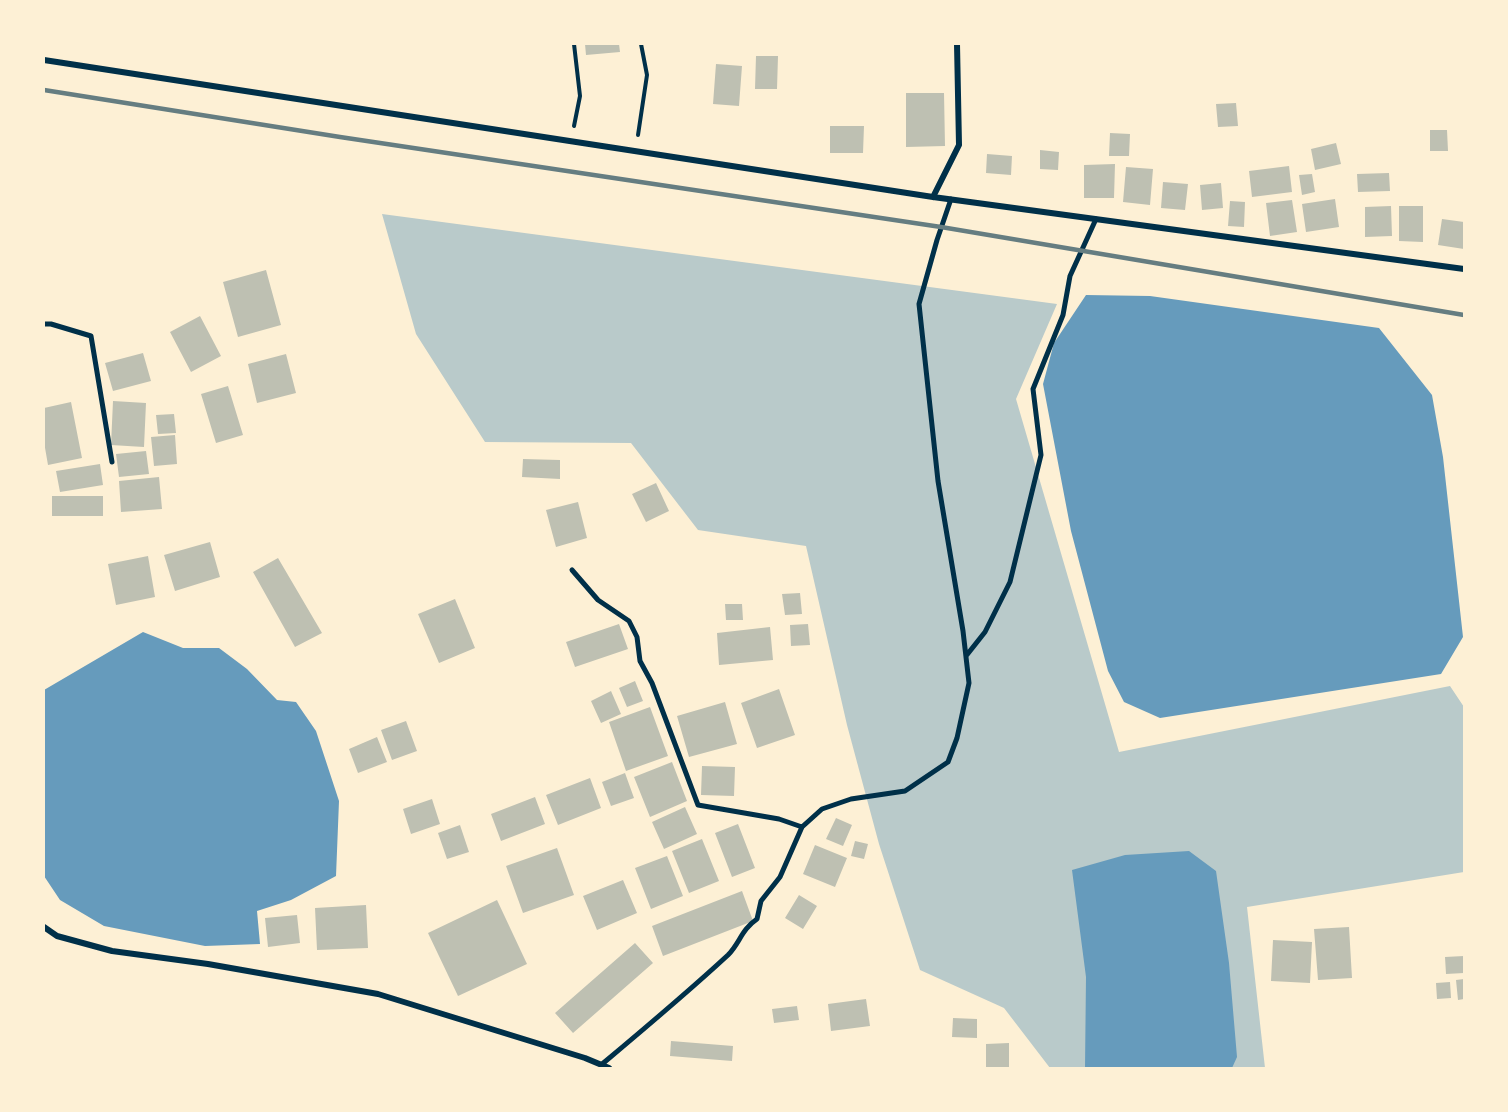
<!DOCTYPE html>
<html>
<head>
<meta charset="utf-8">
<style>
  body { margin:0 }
  #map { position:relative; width:1508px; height:1112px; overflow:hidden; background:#fdf0d5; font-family:"Public Sans",sans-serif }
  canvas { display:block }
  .frame { position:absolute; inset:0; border:45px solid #fdf0d5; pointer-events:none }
</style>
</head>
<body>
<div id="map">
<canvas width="1508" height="1112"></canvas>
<div class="frame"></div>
</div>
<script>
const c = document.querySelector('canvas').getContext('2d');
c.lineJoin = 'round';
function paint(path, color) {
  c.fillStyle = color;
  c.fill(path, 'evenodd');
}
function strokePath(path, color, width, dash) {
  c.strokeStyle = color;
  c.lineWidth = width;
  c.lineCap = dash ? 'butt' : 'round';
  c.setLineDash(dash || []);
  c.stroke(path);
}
paint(new Path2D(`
  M382,214L1057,304L1016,399L1119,752L1450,686L1464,707V872L1247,907L1265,1068H1050L1004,1008L920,970L879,844L847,725L806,546L698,530L631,443L485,442L416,334Z`), '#b9caca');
paint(new Path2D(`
  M1086,295L1150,296L1379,328L1432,395L1443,457L1463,637L1441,674L1160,718L1124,702L1108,671L1071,531L1043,384L1054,343Z
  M143,632L183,648H219L247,669L277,700L296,702L316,731L339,801L336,876L291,900L257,911L260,944L205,946L104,926L60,900L44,876V690Z
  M1189,851L1216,871L1229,963L1237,1057L1232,1068H1085L1086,977L1072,870L1125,855Z`), '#669bbc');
paint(new Path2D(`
  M585,44H619L620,52L586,55Z
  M756,56H778L777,89H755Z
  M716,64L742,66L739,106L713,104Z
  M906,93H944L945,146L906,147Z
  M1236,103L1238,126L1218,127L1216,104Z
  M830,126H864L863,153H830Z
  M1430,130H1447L1448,151H1430Z
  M1110,133L1130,134L1129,156H1109Z
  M1336,143L1341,164L1315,170L1311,149Z
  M1040,150L1059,152L1058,170L1040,169Z
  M987,154L1012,156L1011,175L986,173Z
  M1115,164L1114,198H1084V165Z
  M1289,166L1292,192L1252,197L1249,171Z
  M1126,167L1153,169L1150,205L1123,202Z
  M1389,173L1390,191L1358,192L1357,174Z
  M1312,174L1315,192L1302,195L1299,175Z
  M1163,182L1188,184L1185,210L1161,208Z
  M1221,183L1223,208L1202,210L1200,185Z
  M1335,199L1339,227L1306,232L1302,204Z
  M1292,200L1297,232L1270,236L1266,203Z
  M1230,201L1245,202L1244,227L1228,226Z
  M1391,206L1392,236L1365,237V207Z
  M1399,206H1423V242L1399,241Z
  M1442,219L1464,222V249L1438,245Z
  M266,270L281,325L238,337L223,282Z
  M200,316L221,356L191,372L170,332Z
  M143,353L151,381L113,391L105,363Z
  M286,354L296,393L257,403L248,364Z
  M228,386L243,435L216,443L201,394Z
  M113,401L146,403L144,447L111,445Z
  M71,402L82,458L48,465L44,442V408Z
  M174,414L176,433L158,434L156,415Z
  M175,435L177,464L154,466L151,437Z
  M146,451L149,474L119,477L116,454Z
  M523,459L560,460V479L522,477Z
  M100,464L103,485L60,492L56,471Z
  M159,477L162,509L121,512L119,481Z
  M656,483L669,511L646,522L632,494Z
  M52,496H103V516H52Z
  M578,502L587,538L556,547L546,510Z
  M210,542L220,577L175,591L164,555Z
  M148,556L155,597L116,605L108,564Z
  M278,558L322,633L295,647L253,572Z
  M800,593L802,614L785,615L782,594Z
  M455,599L475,648L439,663L418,614Z
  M725,604H742L743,620H726Z
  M619,624L628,649L575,667L566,642Z
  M808,624L810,645L791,646L790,625Z
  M770,627L773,660L719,665L717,633Z
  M635,681L643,701L627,707L619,688Z
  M779,689L795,735L757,748L741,703Z
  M611,691L621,714L601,723L591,701Z
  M725,702L737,744L689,757L677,716Z
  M650,707L668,756L626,771L609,722Z
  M406,721L417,751L392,760L381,730Z
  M377,737L387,762L358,773L349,749Z
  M672,762L687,801L650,817L634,777Z
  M702,766L735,767L734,796L701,795Z
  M625,773L634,798L611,806L602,782Z
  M590,778L601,808L558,825L546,795Z
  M535,797L545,824L501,841L491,814Z
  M432,799L440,824L411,834L403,809Z
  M685,807L697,834L664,849L652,822Z
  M836,818L852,825L843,846L826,839Z
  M738,824L755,868L732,877L715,833Z
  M460,825L469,852L447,859L438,833Z
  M702,839L719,881L689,893L672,851Z
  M855,841L868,844L864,859L851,856Z
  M815,845L847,858L835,887L803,874Z
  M557,848L574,895L523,913L506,866Z
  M667,856L683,896L651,909L635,868Z
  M623,880L637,913L597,930L583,896Z
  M742,891L753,921L663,956L652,926Z
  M799,895L817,906L803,929L785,918Z
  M497,900L527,964L458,996L428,933Z
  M366,905L368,948L317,950L315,908Z
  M297,915L300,943L268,947L265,918Z
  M1349,927L1352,978L1318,980L1314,929Z
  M1273,940L1312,942L1310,983L1271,981Z
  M635,943L653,963L573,1033L555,1013Z
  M1464,956V973L1446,974L1445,957Z
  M1464,979V999L1458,1000L1456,980Z
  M1450,982L1451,998L1437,999L1436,983Z
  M866,999L870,1026L831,1031L828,1004Z
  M797,1006L799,1020L774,1023L772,1009Z
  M953,1018L977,1019V1038L952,1037Z
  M671,1041L733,1046L732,1061L670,1056Z
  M1009,1043V1068H986V1044Z`), '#bec0b2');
strokePath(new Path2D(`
  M574,44L580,96L574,126
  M638,135L647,75L641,44`), '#003049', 4);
strokePath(new Path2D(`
  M44,324H51L91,336L112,462
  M572,570L598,600L629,621L637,637L640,661L652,683L698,805L779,819L802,827L780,877L761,901L757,919C741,930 740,943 728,955C687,993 644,1029 601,1065
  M966,656L985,632L1010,582L1041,455L1033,389L1063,315L1070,276L1096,219
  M802,827L822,809L851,799L905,791L948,762L957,738L969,683L963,631L938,481L919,304L937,240L951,199`), '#003049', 5);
strokePath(new Path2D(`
  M44,60L933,197L1464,269
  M933,197L959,145L957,44
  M44,927L57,936L112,951L208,964L378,994L585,1058L609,1068`), '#003049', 6);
strokePath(new Path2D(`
  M44,90L340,137L941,227L1464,315`), '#657d81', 4.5);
</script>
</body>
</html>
